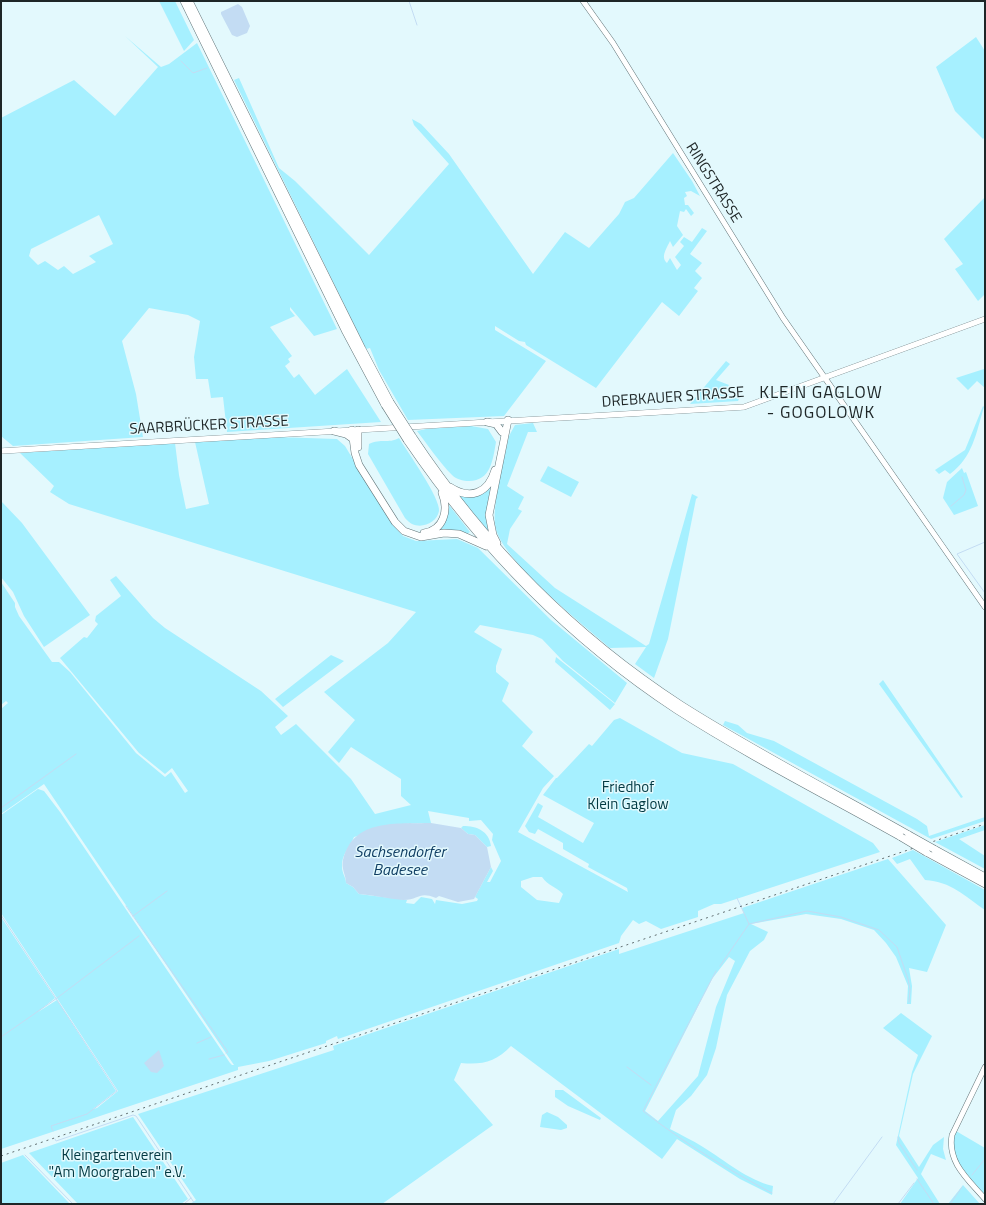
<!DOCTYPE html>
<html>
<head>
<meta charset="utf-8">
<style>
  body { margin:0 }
  #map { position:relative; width:986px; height:1205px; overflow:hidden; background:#e3f9fd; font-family:"Titillium Web",sans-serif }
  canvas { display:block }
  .frame { position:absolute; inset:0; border:2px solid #1e2627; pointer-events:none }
</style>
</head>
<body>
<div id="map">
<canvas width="986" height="1205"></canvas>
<div class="frame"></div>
</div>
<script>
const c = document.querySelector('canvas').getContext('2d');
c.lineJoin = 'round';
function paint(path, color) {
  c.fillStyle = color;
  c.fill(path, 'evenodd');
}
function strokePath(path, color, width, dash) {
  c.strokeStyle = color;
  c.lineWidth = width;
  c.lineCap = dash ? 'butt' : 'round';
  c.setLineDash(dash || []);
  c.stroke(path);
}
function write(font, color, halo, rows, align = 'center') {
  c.font = font + ' "Titillium Web",sans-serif';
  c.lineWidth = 3;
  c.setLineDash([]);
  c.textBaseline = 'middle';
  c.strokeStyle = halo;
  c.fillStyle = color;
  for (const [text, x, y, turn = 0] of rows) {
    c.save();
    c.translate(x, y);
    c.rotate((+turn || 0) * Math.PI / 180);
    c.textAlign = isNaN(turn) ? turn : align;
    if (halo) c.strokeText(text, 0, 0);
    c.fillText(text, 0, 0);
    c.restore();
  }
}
paint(new Path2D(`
  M159,1H175L194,40L184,51Z
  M125,36L161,67L169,64L197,43L337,329L314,336L290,307V310L295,316L270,327L292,356L288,359L290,362L285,366L294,378L299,374L315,395L347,369L381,422L227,432L223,397L211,398L208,379H196L194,357L200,321L188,315L149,308L122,341L136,394L143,437L13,446L1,436V118L74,80L115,116L158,67ZM99,215L113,244L89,256L96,262L73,274L64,266L58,270L45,261L38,265L29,256L31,249Z
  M976,37L985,51V137L983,139L955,111L936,67Z
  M239,78L279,168L295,181L369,255L449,164L414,125L412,119L421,124L449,154L533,274L565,232L589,248L619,214L625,202L634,198L673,153L692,181L700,196L691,191L685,192L687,196L684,198L685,205H688L694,213L691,216L686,209L684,212L680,211L677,226L683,235L673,247L670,241C667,248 660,257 667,263L670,258L677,270L681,265L675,257L684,246L680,242L684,237L692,242L702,228L707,231L690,254L702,263L695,271L702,278L694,288L698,291L679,316L662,302L596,388L526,345L525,342L519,341L495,326V330L546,361L504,416L408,420L379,370L370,348L366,349L234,80Z
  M985,197V294L978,301L955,269L963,264L944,239Z
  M726,361L730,364L716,380L729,385L724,392L739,399L738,401L690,404Z
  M984,369L985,388L977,381L968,390L956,378Z
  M983,406L984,407C976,433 973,457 950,474L945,470L939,474L935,470L965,450Z
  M533,423L537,432H528L507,486L524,497L518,509L522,511L510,529L507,544L555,588L646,646L649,644L692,494L698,497L696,499L668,639L654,678L635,664L646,647L610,648C583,624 497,557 495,524C493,499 504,461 509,436L515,425Z
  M471,426L488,429L496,442C493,459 491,481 469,481C463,481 456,479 452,475C439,462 428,445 417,431L426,429Z
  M275,437L337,439L345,446L392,524L403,536L416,541L457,539L478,548L551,620L627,683L615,703L563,661L542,639L533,635L480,625L474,632L502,649L496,666V672L509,683L502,701L533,732L522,746L554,776L543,788L518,832L628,892L627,888L588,867L589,864L563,849V843L538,829L535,834L529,832L525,826L538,803L543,806L538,817L583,843L594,823L543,795L556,778H557L589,744L592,746L614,720L620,718L682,753L733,764L873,843L880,852L721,904H714L698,911V917L661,929L646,921L639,924L633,920L621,936L619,943L338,1039L337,1036L326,1041V1043L269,1061L238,1067V1070L1,1149V917L55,998L38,1012L57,1000L116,1091L93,1109L97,1108L118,1091L1,913V815L38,789L44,791L60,812L230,1063L232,1065H234L44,784L1,814V709L8,703L6,701L1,705V582L15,603V607L19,616L52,662H59L70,672L136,753L165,777L171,772L185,793L188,791L172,768L165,774L139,753L60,658L84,637L87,638L98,624L95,621L96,616L121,596L110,580L116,576L153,618L165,628L261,691L288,716L275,727L281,735L296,724L351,779L375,814L411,805L401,796V779L351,747L339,763L328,752L355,720L324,692L388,643L416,612L69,504L50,492L54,486L20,453L175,443L179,475L186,509L209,504L195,442ZM428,811L469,818V821L481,820L493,834L492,840L501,861L490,882H487L493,871L491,867L476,895L475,897L478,899L477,901L462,904L436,900L435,904L432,899L421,897L414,904L406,903L407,900L359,894L353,887L346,883C346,878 342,873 342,867C341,855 350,847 354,837L402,824L431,823ZM533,877H542C548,886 557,887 563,894L559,903L537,900L521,887V881Z
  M399,438C407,451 441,499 439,511C437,522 423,529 412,524C410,523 407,520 405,518L368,454L369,444C381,438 388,444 399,438Z
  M548,466L579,482L571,497L540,481Z
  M962,468L964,473L966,472L978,506L954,515L943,498L947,482Z
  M492,486L487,518L489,532L458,495C471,499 482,494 492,486Z
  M1,501L22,523L90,615L44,647L24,616L13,592L1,577Z
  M449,505L470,532L467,534L437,532L447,518Z
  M331,655L344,661L283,707L275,699Z
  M556,657L615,704L610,710L555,662Z
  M883,680L963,797L961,798L879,684Z
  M725,721L738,725L747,733L774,741L917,819L927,826L929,836L985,817V821L931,839L723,725Z
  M985,825V830L959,839L985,856V869L935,842Z
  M463,826C477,826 489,831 491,846L487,847L475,835L468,834L461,828Z
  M913,850L985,890V910C963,895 952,882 925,880L910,859L897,864L892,858Z
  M888,859L946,925L927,972L909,968L912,986L911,1004H907L908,986L896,957L886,943L874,930L841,919L806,914L751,924L768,932L764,940L750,951L727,995L716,1048L707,1075L691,1096L676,1110L670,1129C681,1135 692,1140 703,1147C726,1161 747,1180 773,1186L772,1195L740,1179L677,1139L662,1159L511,1046C496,1062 482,1065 461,1063L454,1080L493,1125L382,1204H190L196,1200L138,1114L334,1050L333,1046L619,949V954L744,913L745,916L742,908ZM729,957L735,961L716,1007L698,1076L658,1121L645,1111L712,979Z
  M901,1013L932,1036L913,1074L899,1136L919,1167L933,1145L944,1137L943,1149L946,1160L931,1154L921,1174L940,1204H900L918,1178L896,1145L912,1072L918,1055L883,1028Z
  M555,1090H563L601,1118L600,1120L568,1106L555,1097Z
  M547,1112L558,1117L567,1125V1128L561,1130L540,1127L542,1115Z
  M133,1117L188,1199L181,1204H78L29,1153Z
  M956,1131L985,1148V1196L958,1163L952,1144Z
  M23,1155L70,1204H1V1163Z
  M963,1185L980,1204H948Z`), '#a6f0ff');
paint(new Path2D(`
  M238,4L242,7L250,26L247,33L237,37L232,35L221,14V12Z
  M431,823L461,828L468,834L475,835L487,847L491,867L474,899L458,902L439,896L436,898C418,891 420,900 403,900C388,899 374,895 359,894L353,887L346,883C346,875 341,869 343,860C353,818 397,824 431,823Z
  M159,1050L164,1066L157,1073L151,1072L144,1063Z`), '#c3dcf3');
strokePath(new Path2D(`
  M409,1L417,25
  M181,61L193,73L207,68
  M951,506L964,495L966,490L962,477
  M985,542L957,554L985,593
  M1,808L76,754
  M126,906L228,1052L226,1053
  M1,915L117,1091L87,1114L51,1126L53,1131
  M133,916L167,891
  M749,924L807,911L841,917L879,930L897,947L908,979L910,989L909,1002
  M720,966L749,924L737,898
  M716,971L643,1111C684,1143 727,1169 772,1193
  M1,1037L57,998L139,936
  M197,1043L211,1037
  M209,1059L224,1055
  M627,1067L651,1085
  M898,1137L899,1143L917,1170
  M55,1139L56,1141L133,1115L136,1116L195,1204
  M25,1155L73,1204
  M972,1175L985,1159
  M917,1179L934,1204
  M184,1204L191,1198
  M833,1204L882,1137
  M898,1204L914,1183
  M950,1204L962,1187`), '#c3dcf3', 1);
const secondary = new Path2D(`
  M583,1L613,43L783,318L985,607
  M985,1067L952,1135C947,1163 969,1180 985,1199`);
const primary = new Path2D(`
  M1,451L744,407L985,319`);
const highway = new Path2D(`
  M184,1L345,330L385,405
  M189,1L362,349L390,402
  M487,422L496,424L502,432
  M352,430L355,453L359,465L395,522L404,531L421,537L444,533L459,534L486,546
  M358,430V447
  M334,431L346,434L353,439
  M412,436C483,543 573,635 681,705C755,752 833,792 909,835
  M407,440C479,546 569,639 677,710C749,756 826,795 901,837
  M450,487C470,500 488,494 495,470
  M424,533C444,530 449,510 442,493
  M497,543L493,535L489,515L508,420
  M934,849L985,877
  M926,852L985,884`);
strokePath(secondary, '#627579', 6);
strokePath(primary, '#627579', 6);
strokePath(highway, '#627579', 8);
strokePath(secondary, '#fff', 5);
strokePath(primary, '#fff', 5.5);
strokePath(highway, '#fff', 7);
strokePath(new Path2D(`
  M1,1156L985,824`), '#606d6f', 1, [2, 4]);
const highwayBridge = new Path2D(`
  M390,402L412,436
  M385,405L407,440
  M909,835L934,849
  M901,837L926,852`);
strokePath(highwayBridge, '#627579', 8, []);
strokePath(highwayBridge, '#fff', 7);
write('15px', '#1e2627', '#e3f9fd', [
  ["RINGSTRASSE",713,183,58],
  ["DREBKAUER STRASSE",673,398,-4],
  ["SAARBRÜCKER STRASSE",209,426,-3]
]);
write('15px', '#023942', '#e3f9fd', [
  ["Friedhof",628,788],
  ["Klein Gaglow",628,805],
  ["Kleingartenverein",117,1156],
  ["\"Am Moorgraben\" e.V.",117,1173]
]);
write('italic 16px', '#103e63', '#e3f9fd', [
  ["Sachsendorfer",400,853],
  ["Badesee",400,871]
]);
c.letterSpacing = '1px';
write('17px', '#1e2627', '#e3f9fd', [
  ["KLEIN GAGLOW",821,394],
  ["- GOGOLOWK",821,414]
]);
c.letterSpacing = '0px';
</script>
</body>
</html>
